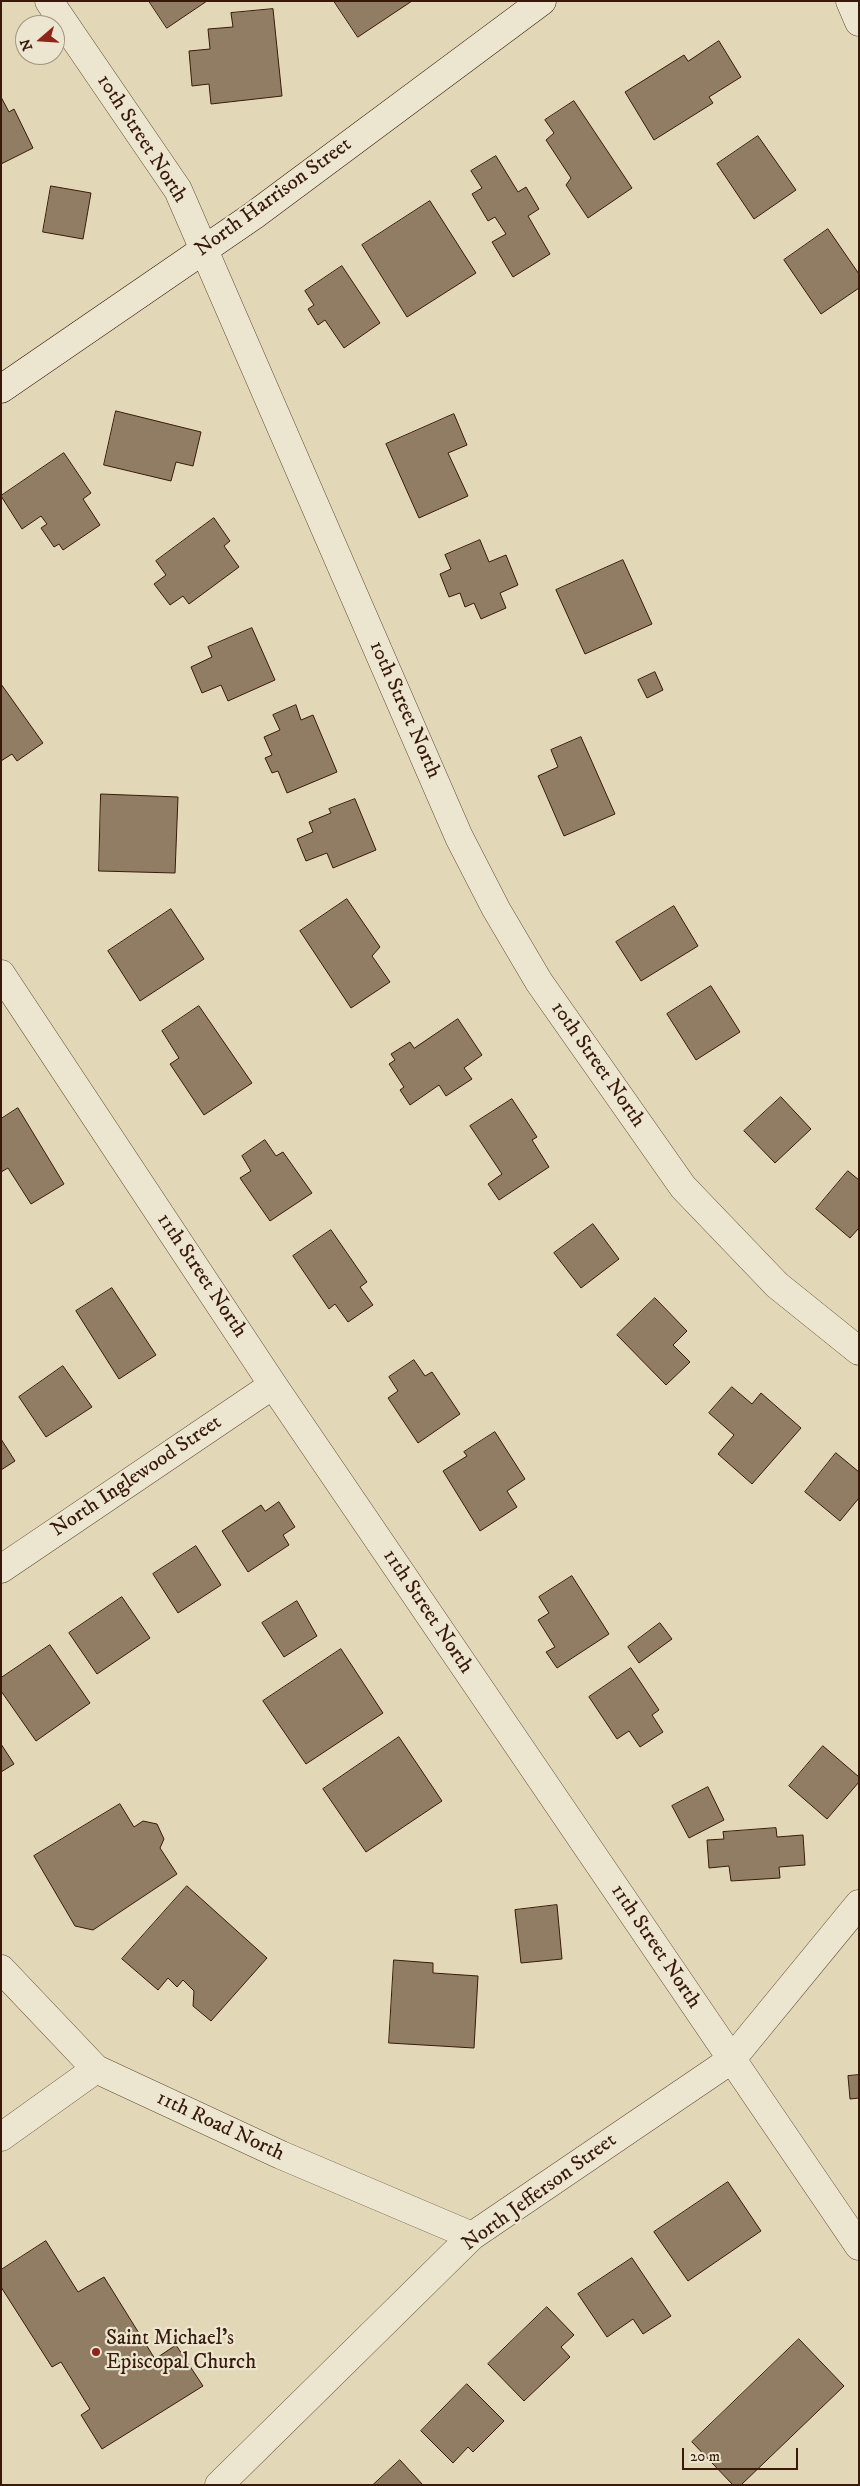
<!DOCTYPE html>
<html>
<head>
<meta charset="utf-8">
<style>
  body { margin:0 }
  #map { position:relative; width:860px; height:2486px; overflow:hidden; background:#e2d8b7; font-family:"IM FELL DW Pica",serif }
  canvas { display:block }
  .frame { position:absolute; inset:0; border:2px solid #391a0a; pointer-events:none }
  .north { position:absolute; left:15px; top:15px; width:50px; height:50px; box-sizing:border-box; background:#ece6d0; border:1px solid #a49481; border-radius:50%; rotate:251deg; font-size:14px; font-weight:700; line-height:20px; text-align:center; color:#391a0a }
  .north::after { content:''; display:block; margin:auto; width:18px; height:22px; background:#8f2418; clip-path:polygon(50% 0,100% 100%,50% 72%,0 100%) }
  .scale { position:absolute; left:682px; top:2448px; width:116px; height:22px; box-sizing:border-box; border:2px solid #391a0a; border-top:0; padding-left:6px; font-size:15px; line-height:18px; white-space:nowrap; color:#391a0a; -webkit-text-stroke:4px #ece6d0; paint-order:stroke }
</style>
</head>
<body>
<div id="map">
<canvas width="860" height="2486"></canvas>
<div class="frame"></div>
<div class="north">N</div>
<div class="scale">20 m</div>
</div>
<script>
const c = document.querySelector('canvas').getContext('2d');
c.lineJoin = 'round';
function paint(path, color) {
  c.fillStyle = color;
  c.fill(path, 'evenodd');
}
function strokePath(path, color, width, dash) {
  c.strokeStyle = color;
  c.lineWidth = width;
  c.lineCap = dash ? 'butt' : 'round';
  c.setLineDash(dash || []);
  c.stroke(path);
}
function write(font, color, halo, rows, align = 'center') {
  c.font = font + ' "IM FELL DW Pica",serif';
  c.lineWidth = 4.5;
  c.setLineDash([]);
  c.textBaseline = 'middle';
  c.strokeStyle = halo;
  c.fillStyle = color;
  for (const [text, x, y, turn = 0] of rows) {
    c.save();
    c.translate(x, y);
    c.rotate((+turn || 0) * Math.PI / 180);
    c.textAlign = isNaN(turn) ? turn : align;
    if (halo) c.strokeText(text, 0, 0);
    c.fillText(text, 0, 0);
    c.restore();
  }
}
const building = new Path2D(`
  M149,1H207L167,28Z
  M334,1H412L358,37Z
  M273,9L282,96L211,104L209,84L192,86L189,51L210,49L208,29L233,27L231,13Z
  M719,41L741,77L709,97L713,103L654,140L625,92L684,55L688,61Z
  M1,97L9,112L14,109L33,148L1,164Z
  M574,101L632,188L588,218L566,185L571,178L546,140L554,133L545,120Z
  M758,136L796,190L754,219L717,164Z
  M496,156L518,192L526,187L539,209L528,216L550,254L513,277L492,242L506,234L495,217L488,221L472,194L482,188L471,171Z
  M51,186L91,193L83,239L43,232Z
  M430,201L476,273L407,317L362,245Z
  M828,229L859,274V288L821,314L784,260Z
  M342,266L380,323L344,348L325,320L318,325L308,309L314,305L305,291Z
  M116,411L201,432L193,466L176,462L171,481L104,465Z
  M454,414L467,445L448,453L468,496L419,518L386,444Z
  M64,453L91,493L83,499L100,525L63,550L59,544L54,547L41,528L47,524L41,516L22,529L1,496Z
  M214,518L230,541L224,546L239,567L189,604L183,596L170,605L154,584L166,575L156,561Z
  M480,540L489,562L506,555L518,585L500,593L506,608L481,619L474,603L465,607L460,593L449,597L440,574L451,569L445,555Z
  M623,560L652,624L585,654L556,590Z
  M252,628L275,680L228,701L221,685L202,693L191,667L212,657L208,647Z
  M655,672L663,690L647,698L638,680Z
  M1,684L43,743L17,761L12,754L1,761Z
  M296,705L301,720L313,715L337,772L287,793L278,771L272,773L265,758L272,755L264,737L280,730L273,715Z
  M581,737L615,814L564,836L538,776L558,767L551,750Z
  M101,794L178,797L175,873L99,871Z
  M355,799L376,850L333,868L327,853L306,861L297,839L313,832L309,822L331,813L329,809Z
  M347,899L380,947L372,956L390,982L351,1008L300,931Z
  M674,906L698,946L641,981L616,942Z
  M171,909L204,959L140,1001L108,951Z
  M711,986L740,1032L696,1060L667,1014Z
  M199,1006L252,1083L204,1115L170,1064L179,1058L162,1031Z
  M458,1019L482,1055L464,1068L472,1079L446,1096L439,1085L410,1105L400,1090L404,1087L389,1064L395,1060L391,1054L410,1042L414,1048Z
  M781,1097L811,1129L775,1163L744,1131Z
  M512,1099L537,1137L532,1140L549,1167L499,1200L488,1184L502,1174L470,1126Z
  M18,1108L64,1184L31,1204L8,1168L1,1172V1119Z
  M265,1140L276,1156L283,1152L312,1193L270,1221L240,1178L251,1171L242,1156Z
  M848,1171L859,1180V1228L850,1238L816,1209Z
  M593,1224L619,1259L581,1288L554,1253Z
  M331,1230L367,1282L360,1287L373,1305L348,1322L335,1304L329,1309L293,1256Z
  M112,1288L156,1355L119,1379L76,1311Z
  M655,1298L687,1331L673,1345L690,1362L666,1385L617,1335Z
  M414,1360L425,1376L432,1372L460,1414L418,1443L388,1398L398,1391L389,1377Z
  M63,1366L92,1407L46,1437L19,1397Z
  M732,1387L752,1404L761,1393L801,1428L752,1484L718,1454L734,1435L709,1413Z
  M495,1432L525,1479L507,1491L517,1507L480,1531L443,1471L467,1456L464,1452Z
  M1,1439L15,1461L1,1470Z
  M836,1453L859,1472V1498L840,1521L805,1492Z
  M279,1502L295,1527L283,1535L289,1545L248,1572L222,1531L261,1505L265,1511Z
  M196,1546L221,1585L178,1613L153,1574Z
  M572,1576L609,1634L557,1668L546,1652L555,1647L538,1620L549,1613L539,1597Z
  M122,1597L150,1638L97,1674L69,1633Z
  M297,1601L317,1636L284,1657L262,1623Z
  M660,1623L672,1639L639,1663L628,1647Z
  M50,1645L90,1703L36,1741L1,1691V1678Z
  M341,1649L383,1713L306,1764L263,1701Z
  M631,1668L659,1710L652,1715L663,1732L640,1747L629,1731L617,1739L589,1697Z
  M399,1737L442,1801L366,1852L323,1789Z
  M1,1744L14,1764L1,1772Z
  M823,1746L859,1777V1782L827,1819L789,1786Z
  M708,1787L724,1820L689,1838L672,1806Z
  M120,1804L134,1827L143,1821L157,1824L164,1839L160,1848L177,1874L93,1930L75,1926L34,1856Z
  M776,1828L777,1837L803,1835L805,1865L779,1867L780,1878L731,1881L729,1866L709,1868L707,1840L724,1839L723,1832Z
  M187,1886L267,1958L211,2021L193,2006L194,1991L183,1980L177,1987L168,1978L158,1990L122,1959Z
  M557,1905L562,1959L521,1963L515,1910Z
  M394,1960L433,1963V1973L478,1976L474,2048L389,2043Z
  M859,2075V2098L850,2099L848,2076Z
  M728,2182L761,2231L688,2281L654,2232Z
  M46,2241L78,2292L104,2277L155,2359L176,2345L203,2386L102,2449L81,2415L90,2409L61,2362L52,2367L1,2287V2270Z
  M632,2258L671,2316L643,2334L633,2319L607,2337L578,2294Z
  M547,2307L574,2335L561,2347L570,2357L524,2401L488,2364Z
  M799,2339L844,2386L741,2485H733L692,2442Z
  M467,2384L504,2421L473,2452L468,2447L453,2463L421,2431Z
  M400,2460L423,2485H373Z`);
paint(building, '#917d64');
strokePath(building, '#391a0a', 1);
const street = new Path2D(`
  M49,1L178,190L459,837L496,909L539,982L683,1187L777,1285L859,1351
  M850,1L859,22
  M1,974L273,1385L859,2246
  M1,1569L273,1385
  M1,1969L96,2069L281,2155L472,2236
  M1,2137L96,2069
  M219,2485L472,2236L731,2060L859,1904`);
const secondary = new Path2D(`
  M1,389L253,216L542,1`);
strokePath(street, '#634a35', 29);
strokePath(secondary, '#391a0a', 29);
strokePath(street, '#ece6d0', 28);
strokePath(secondary, '#ece6d0', 28);
for (const [x, y, r, color] of [
  [96,2352,5,"#8f2418"]
]) {
  const dot = new Path2D();
  dot.arc(x, y, r, 0, 2 * Math.PI);
  c.fillStyle = color;
  c.fill(dot);
  strokePath(dot, '#ece6d0', 2);
}
write('21px', '#391a0a', '#ece6d0', [
  ["10th Street North",141,139,57],
  ["North Harrison Street",274,198,-36],
  ["10th Street North",404,710,66],
  ["10th Street North",597,1065,55],
  ["11th Street North",201,1276,56],
  ["North Inglewood Street",137,1477,-34],
  ["11th Street North",427,1612,56],
  ["11th Street North",655,1947,56],
  ["11th Road North",220,2127,25],
  ["North Jefferson Street",540,2193,-36]
]);
write('21px', '#391a0a', '#ece6d0', [
  ["Saint Michael's",106,2340],
  ["Episcopal Church",106,2364]
], 'left');
</script>
</body>
</html>
